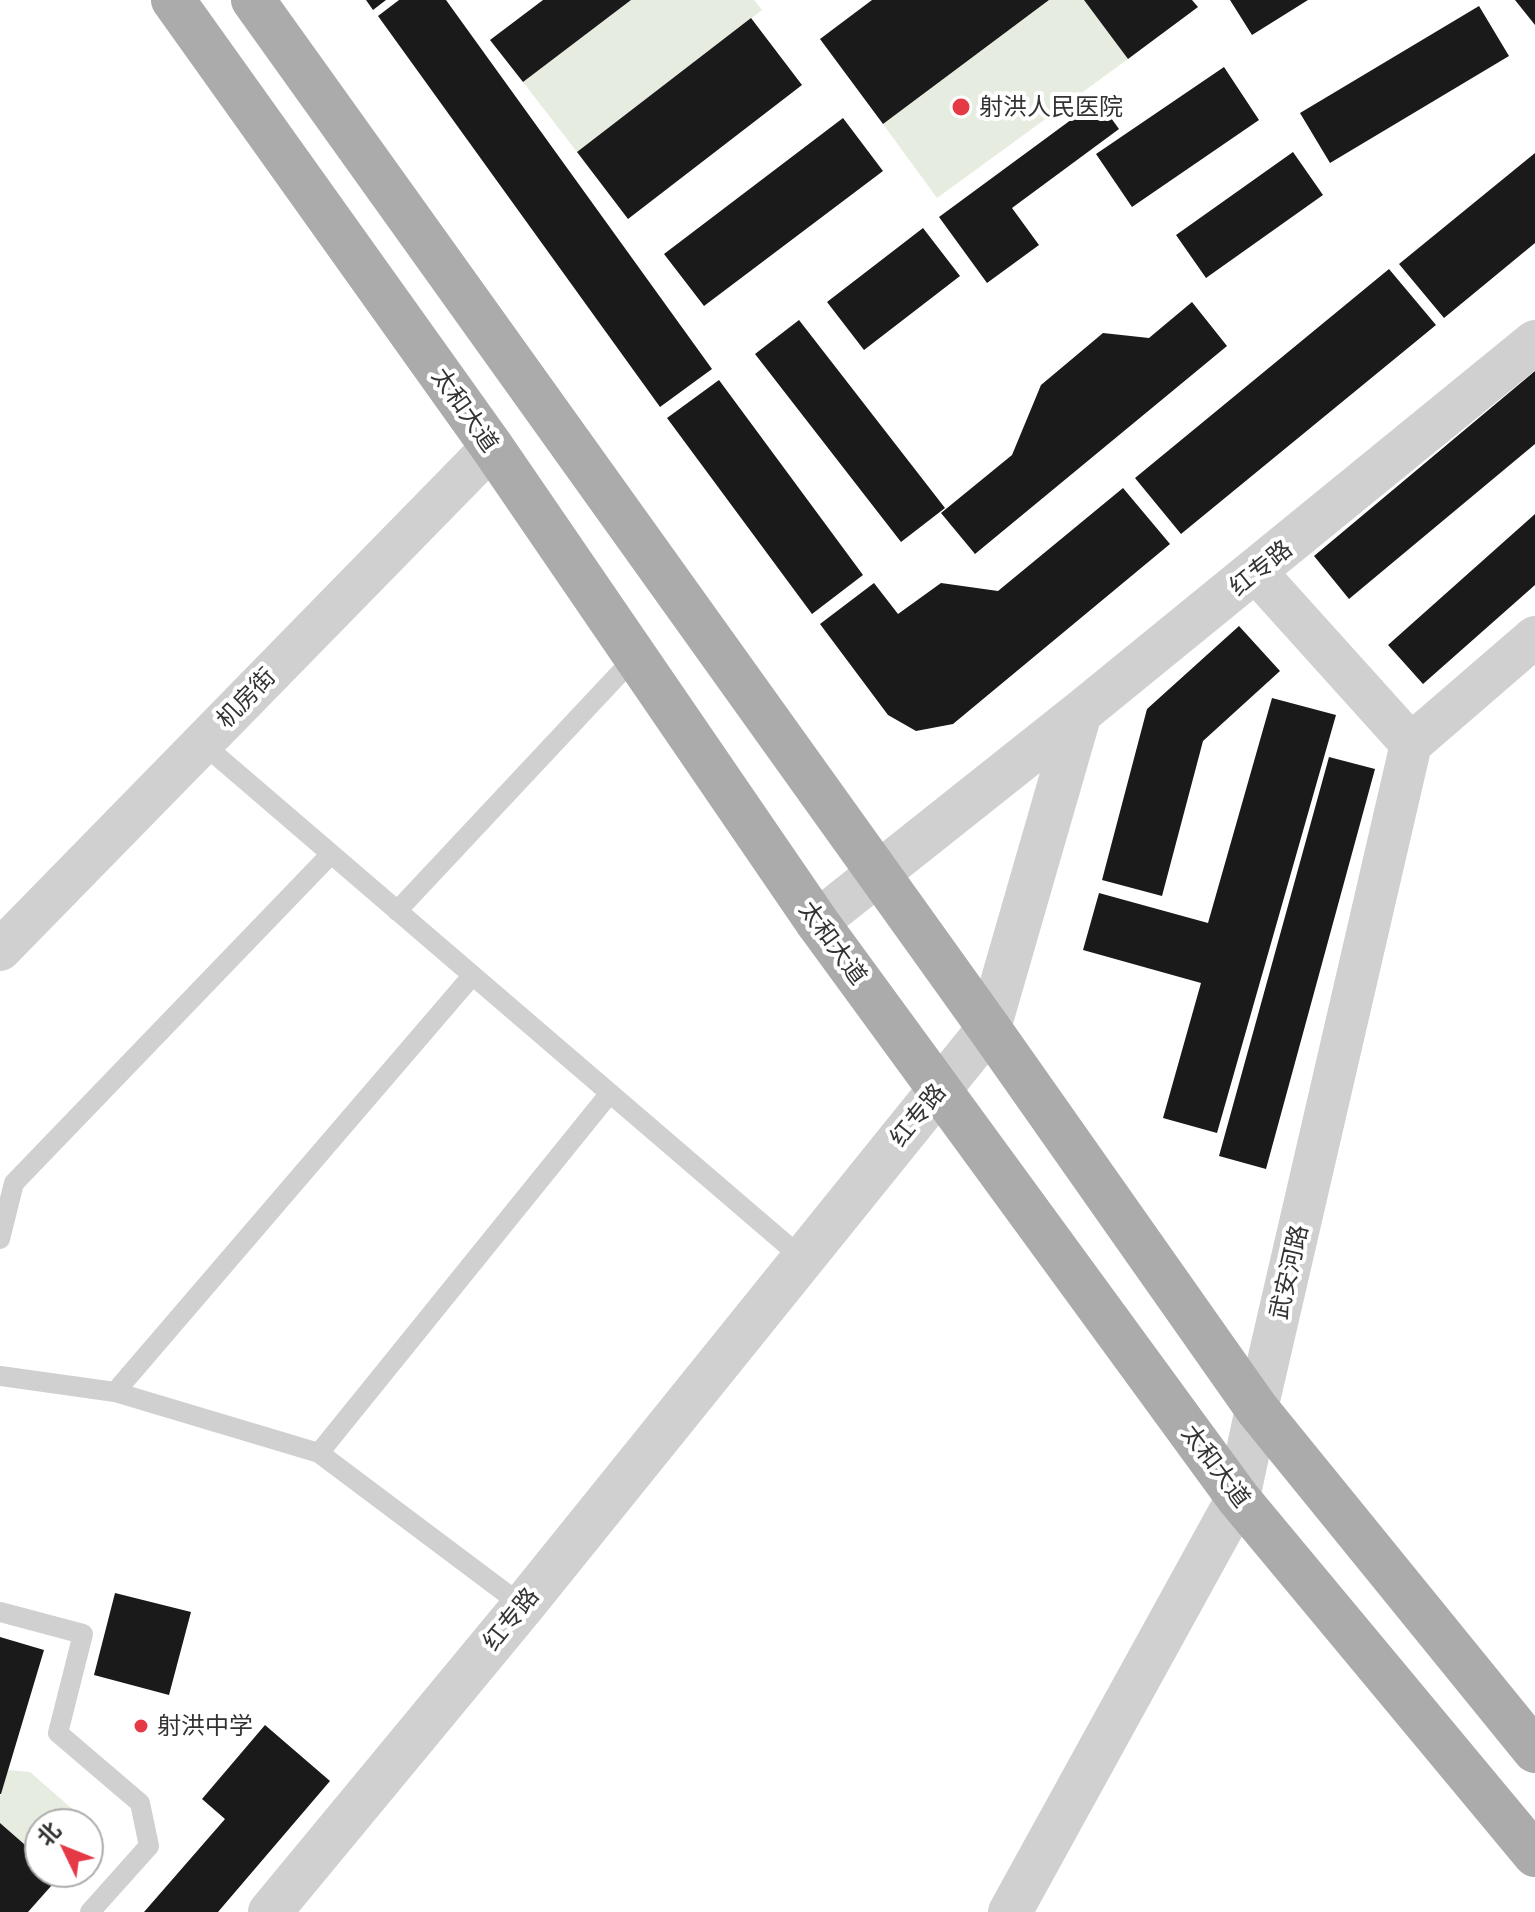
<!DOCTYPE html>
<html>
<head>
<meta charset="utf-8">
<style>
  body { margin:0 }
  #map { position:relative; width:1535px; height:1912px; overflow:hidden; background:#fff; font-family:Barlow,"Noto Sans SC",sans-serif }
  canvas { display:block }
  .north { position:absolute; left:24px; top:1808px; width:80px; height:80px; box-sizing:border-box; background:#fff; border:2px solid #adadad; border-radius:50%; rotate:313deg; font-size:22px; font-weight:700; line-height:32px; text-align:center; color:#333 }
  .north::after { content:''; display:block; margin:auto; width:28px; height:36px; background:#e63946; clip-path:polygon(50% 0,100% 100%,50% 72%,0 100%) }
</style>
</head>
<body>
<div id="map">
<canvas width="1535" height="1912"></canvas>
<div class="north">北</div>
</div>
<script>
const c = document.querySelector('canvas').getContext('2d');
c.lineJoin = 'round';
function paint(path, color) {
  c.fillStyle = color;
  c.fill(path, 'evenodd');
}
function strokePath(path, color, width, dash) {
  c.strokeStyle = color;
  c.lineWidth = width;
  c.lineCap = dash ? 'butt' : 'round';
  c.setLineDash(dash || []);
  c.stroke(path);
}
function write(font, color, halo, rows, align = 'center') {
  c.font = font + ' Barlow,"Noto Sans SC",sans-serif';
  c.lineWidth = 8;
  c.setLineDash([]);
  c.textBaseline = 'middle';
  c.strokeStyle = halo;
  c.fillStyle = color;
  for (const [text, x, y, turn = 0] of rows) {
    c.save();
    c.translate(x, y);
    c.rotate((+turn || 0) * Math.PI / 180);
    c.textAlign = isNaN(turn) ? turn : align;
    if (halo) c.strokeText(text, 0, 0);
    c.fillText(text, 0, 0);
    c.restore();
  }
}
paint(new Path2D(`
  M631,0H754L762,10L577,152L523,82Z
  M1049,0H1084L1128,59L937,198L883,124Z
  M8,1770L30,1772L85,1820L93,1832L88,1845V1824H40V1858L0,1823V1797Z`), '#e6ecdf');
paint(new Path2D(`
  M366,0H386L373,10Z
  M399,0H446L712,369L660,407L378,16Z
  M543,0H631L523,82L490,40Z
  M872,0H1049L883,124L820,39Z
  M1084,0H1192L1198,7L1128,59Z
  M1230,0H1308L1252,35Z
  M1515,0H1535V25Z
  M1479,6L1509,56L1330,163L1300,113Z
  M751,18L802,85L628,219L577,152Z
  M1224,67L1259,120L1132,207L1096,154Z
  M1098,100L1119,129L1012,208L1039,245L987,283L939,217Z
  M843,118L883,171L704,306L664,254Z
  M1293,152L1323,195L1206,278L1176,235Z
  M1535,153V243L1444,318L1399,264Z
  M923,228L960,276L864,350L827,302Z
  M1389,269L1436,325L1181,534L1135,478Z
  M1192,302L1227,346L975,554L941,513L1012,455L1041,385L1103,333L1149,338Z
  M799,320L945,508L901,542L755,354Z
  M1535,371V444L1349,599L1314,556Z
  M719,380L863,575L812,614L667,418Z
  M1123,488L1170,544L953,724L916,731L888,715L820,624L874,583L898,614L941,583L998,591Z
  M1535,514V585L1423,684L1388,645Z
  M1239,626L1280,671L1203,741L1162,896L1102,880L1147,709Z
  M1272,698L1336,715L1217,1133L1163,1118L1201,983L1083,950L1099,893L1208,923Z
  M1329,757L1375,769L1266,1169L1219,1156Z
  M115,1593L191,1612L169,1695L94,1675Z
  M0,1637L44,1650L1,1794H0Z
  M265,1725L330,1781L218,1912H144L225,1819L202,1799Z
  M0,1823L40,1858V1872H56L60,1876L28,1912H0Z`), '#1a1a1a');
strokePath(new Path2D(`
  M202,743L802,1258
  M397,911L635,657
  M0,1239L14,1183L331,854
  M0,1376L115,1392L319,1453L523,1606
  M115,1392L472,976
  M319,1453L610,1093
  M0,1612L83,1634L58,1733L140,1803L149,1846L90,1912`), '#d0d0d0', 20);
strokePath(new Path2D(`
  M1256,572L1411,744
  M0,950L492,447
  M1257,1409L1411,744L1535,637`), '#d0d0d0', 42);
strokePath(new Path2D(`
  M817,922L1080,713
  M270,1912L523,1606L989,1028L1080,713L1535,342
  M1010,1912L1238,1498L1257,1409`), '#d0d0d0', 44);
strokePath(new Path2D(`
  M173,0L492,447L817,922L1238,1498L1535,1855
  M253,0L989,1028L1257,1409L1535,1751`), '#ababab', 44);
for (const [x, y, r, color] of [
  [961,107,10,"#e63946"],
  [141,1726,8,"#e63946"]
]) {
  const dot = new Path2D();
  dot.arc(x, y, r, 0, 2 * Math.PI);
  c.fillStyle = color;
  c.fill(dot);
  strokePath(dot, '#fff', 3);
}
write('24px', '#333', '#fff', [
  ["射洪人民医院",979,107],
  ["射洪中学",157,1726]
], 'left');
write('24px', '#333', '#fff', [
  ["太和大道",465,410,55],
  ["红专路",1261,568,-39],
  ["机房街",246,698,-46],
  ["太和大道",833,943,54],
  ["红专路",918,1115,-51],
  ["武安河路",1289,1272,-77],
  ["太和大道",1216,1466,53],
  ["红专路",511,1619,-51]
]);
</script>
</body>
</html>
